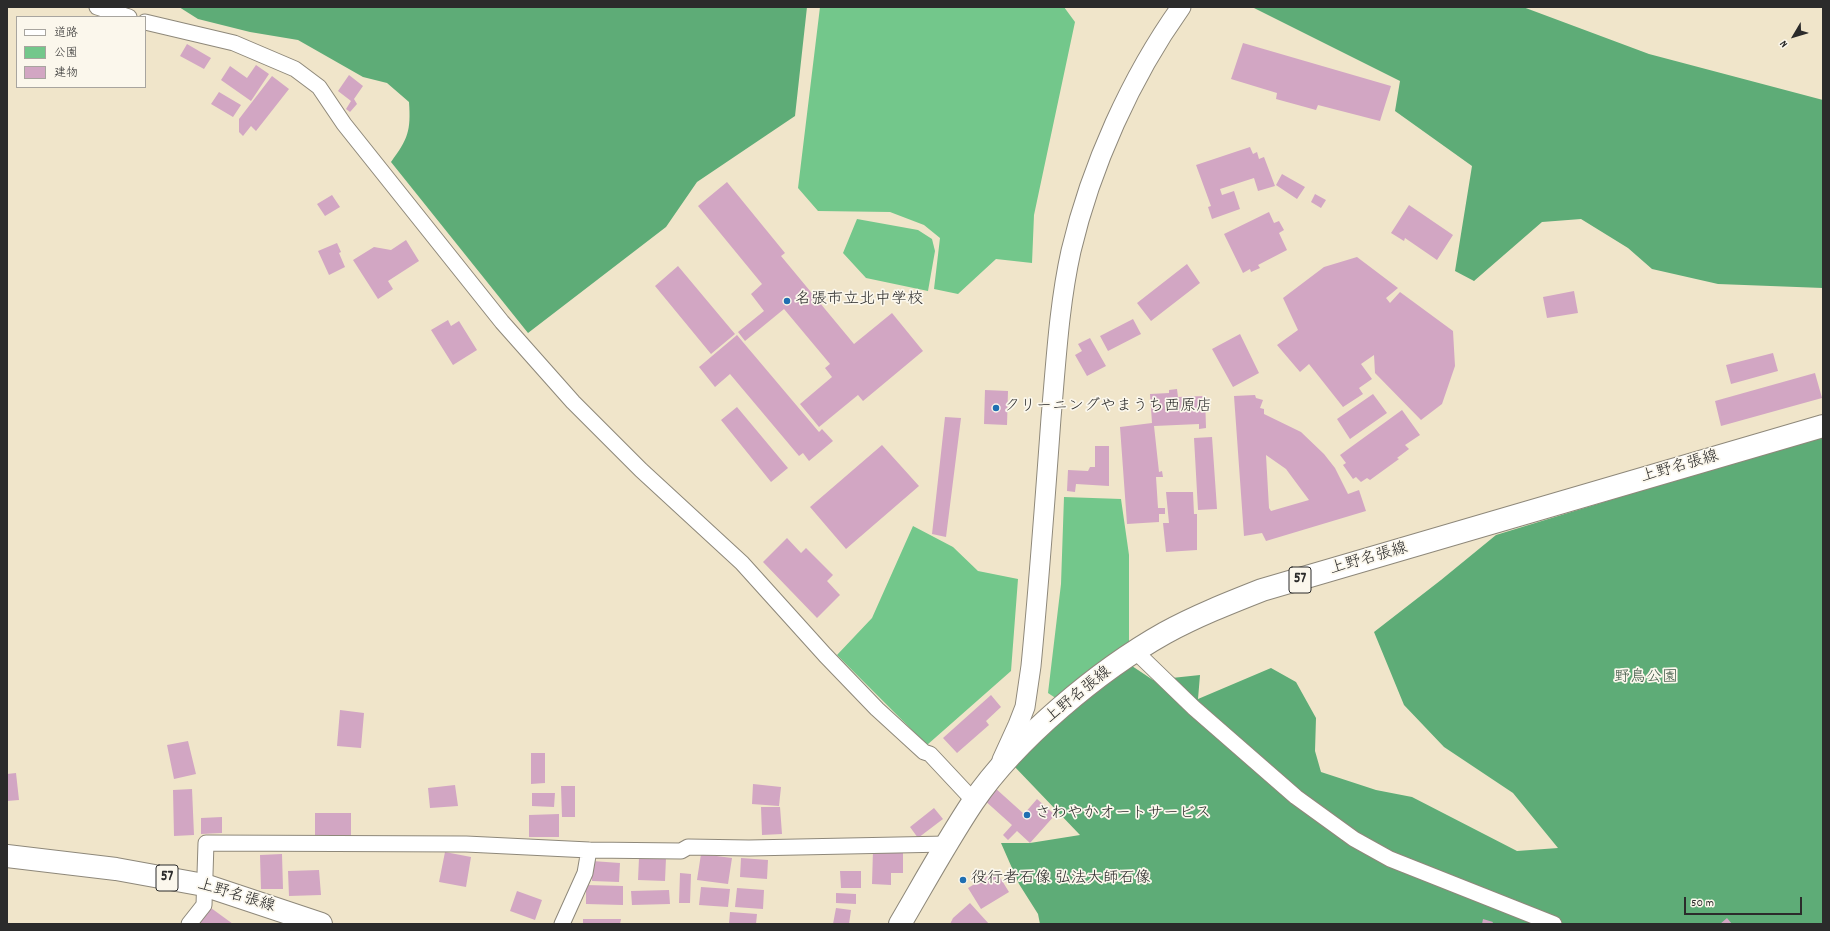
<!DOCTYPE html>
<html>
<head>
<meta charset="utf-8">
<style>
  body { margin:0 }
  #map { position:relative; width:1830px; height:931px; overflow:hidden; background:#f0e5ca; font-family:Dekko,"Klee One",sans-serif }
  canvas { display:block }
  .frame { position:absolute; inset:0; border:8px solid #2b2b2b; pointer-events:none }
  .legend { position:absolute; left:16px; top:16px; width:130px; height:72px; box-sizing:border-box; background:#fbf7ec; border:1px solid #a8a59f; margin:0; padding:5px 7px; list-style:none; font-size:12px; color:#2b2b2b }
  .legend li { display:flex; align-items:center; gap:8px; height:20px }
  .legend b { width:20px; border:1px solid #a8a59f }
  .north { position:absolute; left:1774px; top:16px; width:40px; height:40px; -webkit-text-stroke:3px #fbf7ec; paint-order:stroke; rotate:232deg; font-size:11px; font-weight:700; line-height:16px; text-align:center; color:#2b2b2b }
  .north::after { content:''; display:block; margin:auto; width:14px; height:18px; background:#2b2b2b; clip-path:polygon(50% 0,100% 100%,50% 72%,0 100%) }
  .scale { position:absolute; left:1684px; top:897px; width:118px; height:18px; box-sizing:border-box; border:2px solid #2b2b2b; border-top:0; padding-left:5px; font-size:12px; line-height:14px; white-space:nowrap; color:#2b2b2b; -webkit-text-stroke:3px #fbf7ec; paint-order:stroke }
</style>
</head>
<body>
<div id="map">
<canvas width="1830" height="931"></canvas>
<div class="frame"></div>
<ul class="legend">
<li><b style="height:5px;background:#fff"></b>道路</li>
<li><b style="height:11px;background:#73c78b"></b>公園</li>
<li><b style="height:11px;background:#d2a6c3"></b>建物</li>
</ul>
<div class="north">N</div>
<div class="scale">50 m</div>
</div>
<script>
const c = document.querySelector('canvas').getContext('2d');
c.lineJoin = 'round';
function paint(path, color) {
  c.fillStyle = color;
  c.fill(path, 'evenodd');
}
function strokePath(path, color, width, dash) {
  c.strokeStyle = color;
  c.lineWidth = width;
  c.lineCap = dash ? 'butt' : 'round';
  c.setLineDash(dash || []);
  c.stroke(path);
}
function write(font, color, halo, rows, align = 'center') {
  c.font = font + ' Dekko,"Klee One",sans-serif';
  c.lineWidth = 3.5;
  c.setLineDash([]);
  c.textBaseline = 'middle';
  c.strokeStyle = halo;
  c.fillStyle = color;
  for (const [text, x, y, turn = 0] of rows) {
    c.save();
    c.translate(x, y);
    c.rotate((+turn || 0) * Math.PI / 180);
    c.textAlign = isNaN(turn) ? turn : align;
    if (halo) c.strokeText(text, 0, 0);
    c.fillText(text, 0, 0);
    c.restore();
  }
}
paint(new Path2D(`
  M820,7H1064L1075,22L1034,215L1032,263L996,259L958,294L934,289L940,238L924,225L890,212L818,211L798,188Z
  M857,219L918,230L932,239L935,251L928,291L866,278L843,253Z
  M1064,497L1121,499L1129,555V643L1057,699L1048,693L1061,584Z
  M913,526L953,547L978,571L1018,579L1011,671L927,745L837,655L872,618Z`), '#73c78b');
paint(new Path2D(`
  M179,7H807L795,116L697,182L666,227L528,333L391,162C408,139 411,131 409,102L387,83L363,77L298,40L250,32L198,19Z
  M1252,7H1523L1649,54L1823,100V288L1718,284L1652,269L1628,248L1581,219L1542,222L1474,281L1455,271L1472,166L1395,111L1400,81Z
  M1823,435V924H1040L1038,914L1019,884L1001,843H1030L1080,835L1013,765L1109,678L1132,666L1153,680L1200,675L1198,699L1271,668L1296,682L1316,718L1315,751L1321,772L1376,790L1412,797L1517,851L1558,848L1513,793L1444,747L1404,705L1374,632L1441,580L1496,535Z`), '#5eac77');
paint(new Path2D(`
  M1243,43L1391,86L1380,121L1318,105L1316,110L1276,99L1277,93L1231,79Z
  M187,44L211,58L204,69L180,56Z
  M256,65L269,74L251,101L221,80L230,66L247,78Z
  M349,75L363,86L354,99L357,104L350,112L346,109L351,101L338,91Z
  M272,76L289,89L256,131L251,126L243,136L239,132V119Z
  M219,92L241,105L233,117L211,104Z
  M1250,147L1253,154L1257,152L1259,159L1264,157L1275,186L1258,191L1254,178L1220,189L1222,195L1234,191L1240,209L1212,219L1208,207L1211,206L1196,165Z
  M1282,174L1305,187L1297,199L1276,185Z
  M727,182L785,253L781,256L854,344L892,313L923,351L863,401L858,395L819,427L800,404L832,377L825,368L830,364L784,309L745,341L738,332L764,311L751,294L762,284L698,206Z
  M1315,194L1326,200L1321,208L1311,202Z
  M332,195L340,207L325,216L317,204Z
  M1409,205L1453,235L1437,260L1405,238L1404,241L1391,233Z
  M1269,212L1274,223L1279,221L1284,230L1279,233L1287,250L1258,265L1260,268L1251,272L1250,269L1243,273L1224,234Z
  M406,240L419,261L388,281L393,289L378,299L353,260L374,247L391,250Z
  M337,243L341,252L339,253L345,267L329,275L318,251Z
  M1357,257L1398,288L1386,298L1390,303L1400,292L1453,331L1455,366L1442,404L1421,420L1375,373L1374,355L1361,364L1372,379L1359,388L1363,394L1343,407L1309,364L1300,372L1277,345L1298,330L1283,298L1324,267Z
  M1187,264L1200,283L1151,321L1137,303Z
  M678,266L735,334L711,354L655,286Z
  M1574,291L1578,313L1547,318L1543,297Z
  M1133,319L1141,334L1108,351L1100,336Z
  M448,320L451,326L459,321L477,350L453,365L431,330Z
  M1240,334L1259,373L1233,387L1212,349Z
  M737,335L819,432L822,429L833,441L809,461L803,453L799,456L730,374L715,387L699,367Z
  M1090,338L1106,366L1087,376L1075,355L1082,351L1078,344Z
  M1773,353L1778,371L1731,384L1726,365Z
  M1815,373L1822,398L1721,426L1715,401Z
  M1177,389L1178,397L1205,396L1206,428L1199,429V424L1154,426L1159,472L1162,471L1163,477H1156L1158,508H1165V514H1159V522L1127,524L1120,427L1152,423L1150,394L1169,393V390Z
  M985,390L1008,391L1007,425L984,424Z
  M1373,394L1387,413L1350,439L1337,419Z
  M1255,395L1256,398L1263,400L1260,408L1264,409V414L1301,432L1324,454L1335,468L1348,494L1359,490L1366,511L1266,541L1262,533L1244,536L1234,396ZM1266,455L1286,469L1309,500L1271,511L1269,508Z
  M737,407L788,468L771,482L721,420Z
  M1402,410L1420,435L1405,445L1409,449L1397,458L1399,459L1370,480L1367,478L1361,482L1356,477L1353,479L1343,465L1346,463L1340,455Z
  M945,417L961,418L946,537L932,534Z
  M1212,437L1217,509L1198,510L1194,438Z
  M882,445L919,486L846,549L810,507Z
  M1095,446H1109V486L1076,484L1075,492L1067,491L1068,470L1088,471L1090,467H1095Z
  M1166,492H1193L1194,514H1197V550L1166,552L1163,523H1169Z
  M787,538L801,553L806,548L833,575L827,581L840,595L817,618L763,562Z
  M991,695L1001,707L986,721L989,725L957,753L943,738Z
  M340,710L364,713L361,748L337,746Z
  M188,741L196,774L174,779L167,745Z
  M531,753H545V783L531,784Z
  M16,773L19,800L7,801V774Z
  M753,784L781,787L779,806L752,804Z
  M455,785L458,806L430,808L428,788Z
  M561,786H575V817H562Z
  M994,787L1024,814L1037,799L1055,815L1030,843L1017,831L1008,840L1003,835L1012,825L983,799Z
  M192,789L194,835L174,836L173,790Z
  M532,793H555L554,807L532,806Z
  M761,807H780L782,834L762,835Z
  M934,808L943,819L918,838L910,827Z
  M315,813H351V838H315Z
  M559,814V837H529V815Z
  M222,817V833L201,834V818Z
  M873,850L903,851V873H891V885L872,884Z
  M445,852L471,857L466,887L439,882Z
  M282,854L283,889H261L260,855Z
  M701,854L732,858L728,884L697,880Z
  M639,858H666L665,881L638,880Z
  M741,858L768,860L767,879L740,877Z
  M592,861L620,863L619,882L592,881Z
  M319,870L321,895L289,896L288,871Z
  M840,871H861V888H841Z
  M996,871L1009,892L981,909L968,888Z
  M680,873L691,874L690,903H679Z
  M586,885L623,886V905L586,904Z
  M701,887L730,889L728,907L699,905Z
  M737,888L764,890L763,909L735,907Z
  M669,890L670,904L632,905L631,891Z
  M517,891L542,900L535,920L510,911Z
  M836,893L856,894V904L836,903Z
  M970,903L989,924H950L953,918Z
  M211,908L233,924H199Z
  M836,908L851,910L849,924H833Z
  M730,912L757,914L756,924H729Z
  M1727,918L1732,924H1720Z
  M583,919H621L620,924H583Z
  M1483,919L1493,922L1492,924H1482Z`), '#d2a6c3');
const minor = new Path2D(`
  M97,7L129,17
  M145,22L234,43L295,69L319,87L344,124L502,322L573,402L641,470L742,563L825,655L877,709L924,752L930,754L974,801
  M1136,652L1194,708L1296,797L1354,839L1390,859L1554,924
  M189,924L204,905L206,843L466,844L589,850L681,851L688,847L749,848L947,844
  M562,924L585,873L589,850`);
const tertiary = new Path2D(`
  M1002,760L1018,725L1025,707L1031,666C1039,583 1045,501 1051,418C1056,362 1059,305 1071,251C1091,166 1131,77 1181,7`);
const primary = new Path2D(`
  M7,856L116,869L204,885L321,924
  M900,924C924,883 947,841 973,802C1016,739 1099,670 1165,633C1196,616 1229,603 1262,590L1823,426`);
strokePath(minor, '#8e887a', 17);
strokePath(tertiary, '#8e887a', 21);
strokePath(primary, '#8e887a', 24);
strokePath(minor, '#fff', 15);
strokePath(tertiary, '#fff', 19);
strokePath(primary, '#fff', 22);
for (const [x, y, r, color] of [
  [787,301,4,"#1f6fb2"],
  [996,408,4,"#1f6fb2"],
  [1027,815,4,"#1f6fb2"],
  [963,880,4,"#1f6fb2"]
]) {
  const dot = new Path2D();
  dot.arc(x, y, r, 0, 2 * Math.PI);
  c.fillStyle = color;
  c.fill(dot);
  strokePath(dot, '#fbf7ec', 1.5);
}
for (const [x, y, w] of [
  [1300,580,22],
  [167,878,22]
]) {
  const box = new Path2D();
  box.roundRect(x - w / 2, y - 13, w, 26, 3);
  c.fillStyle = '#fbf7ec';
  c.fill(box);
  strokePath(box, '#2b2b2b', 1);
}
write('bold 15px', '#2b2b2b', null, [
  ["57",1300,580],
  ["57",167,878]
]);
write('16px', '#2b2b2b', '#fbf7ec', [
  ["名張市立北中学校",795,301],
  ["クリーニングやまうち西原店",1004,408],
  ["さわやかオートサービス",1035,815],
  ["役行者石像 弘法大師石像",971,880]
], 'left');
write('16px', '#2b2b2b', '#fbf7ec', [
  ["上野名張線",1680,468,-16],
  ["上野名張線",1369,560,-16],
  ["上野名張線",1079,696,-39],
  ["上野名張線",236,897,17]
]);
write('16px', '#415a48', '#fbf7ec', [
  ["野鳥公園",1646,679]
]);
</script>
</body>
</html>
